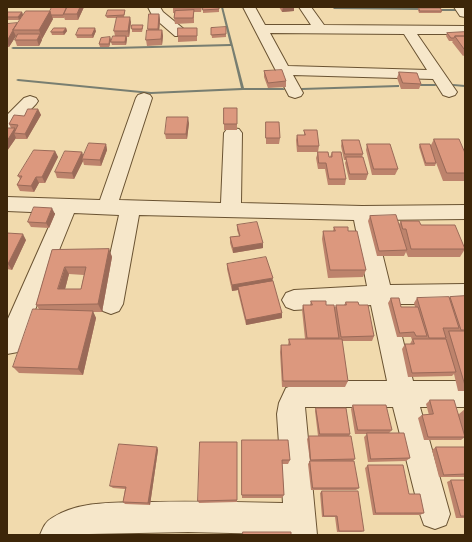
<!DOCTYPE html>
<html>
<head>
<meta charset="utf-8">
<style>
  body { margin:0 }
  #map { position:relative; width:472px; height:542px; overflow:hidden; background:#f1daad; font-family:"IM FELL English",serif }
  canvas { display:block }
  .frame { position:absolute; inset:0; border:8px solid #3d2609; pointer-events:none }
</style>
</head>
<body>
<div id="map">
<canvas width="472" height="542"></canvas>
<div class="frame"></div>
</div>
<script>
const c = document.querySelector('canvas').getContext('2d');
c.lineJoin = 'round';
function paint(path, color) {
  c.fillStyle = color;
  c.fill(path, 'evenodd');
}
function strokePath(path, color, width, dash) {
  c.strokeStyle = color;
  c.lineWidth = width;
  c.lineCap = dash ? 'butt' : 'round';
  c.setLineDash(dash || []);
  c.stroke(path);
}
paint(new Path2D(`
  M221,7H223L244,88H283L285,89L284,90H243L151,94L18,81L16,80L18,79L151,92L241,88L231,46L113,49H13L11,48L13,47H113L230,44Z
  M332,7L425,8L426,9L425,10L334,9Z
  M434,9H456L457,10L456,11H434Z
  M419,84H435L437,85L435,86H420L418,85Z
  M453,84L465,85V87L454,86L452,85Z
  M398,85H399V87L302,90L300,89L302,88Z`), '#787e71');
const minor = new Path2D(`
  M148,7H160L163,12L185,30L187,33L185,36H175L153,17Z
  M243,7H255L265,25H311L299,7H311L324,25L465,26V34H417L457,92L455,95L449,97L443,95L433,79L293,75L303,93L301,96L295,98L289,96ZM270,33L404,34L427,70L288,66Z
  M454,7H465V17L460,16Z
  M144,93L150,95L152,98L119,200L221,203L224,133L227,129L233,128L239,129L242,133L241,203L362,206L465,205V219L374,220L390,285L465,284V304H394L413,381H465V407H420L450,514L446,525L435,529L424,525L420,514L393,407H305L317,535L188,532L40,535C43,528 45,522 52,518C80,500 117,503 150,502C194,501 239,502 283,503L277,414L279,403L286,388L304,381H387L371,305L294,310L286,307L282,300L286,293L294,290L367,286L354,220L139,215L123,304L119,311L111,314L103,311L99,304L119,215L74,213L18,352L7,354V321L55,213L7,211V197L100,200L136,98L138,95Z
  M30,96L36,98L38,101L36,104L13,128L7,129V115L24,98Z`);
strokePath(minor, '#6a5332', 2);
paint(minor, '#f6e7ca');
paint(new Path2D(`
  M84,7L78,20H65L64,17V18H52L53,19L42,39L41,38L42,40L39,46H17L15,40L16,38V36L9,47H7V24H17L50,11Z
  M100,7H128L127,8H100Z
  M173,7H202L201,12H194V23L175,24L174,18V13H173Z
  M203,7H219V12L203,13Z
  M279,7H294V11L282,12Z
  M347,7H374L347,8Z
  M376,7H399V8H376Z
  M410,7H449V8H441L442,11L441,13H419L418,10V8H410Z
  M125,10V12L124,17L131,22L129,37H127V39L126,45H112L111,42L115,36L114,31L117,18H107L106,16Z
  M7,12H22L23,15L19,20H7Z
  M159,14L160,20L159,30H162L163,36L162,45L147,46L146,40L148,30V29Z
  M66,28L67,31L64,35H52L51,32Z
  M143,28L142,32H132V29Z
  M211,28L226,34V37L212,38Z
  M96,31L93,38H77L76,35Z
  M465,32V55L463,56L452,42L453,41H449L446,36L447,33Z
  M197,33V41L178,42V36Z
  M110,37L111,40L109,47H100L99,44Z
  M264,71L286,81V87L268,88L264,77Z
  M399,72L421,84L419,89H401L397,78Z
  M224,108L237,124V130H224Z
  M38,109L41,115L27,139H16V138L7,151V128H11L9,124L24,116Z
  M266,122L280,138L279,144H266Z
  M189,123L187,139H166L165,134Z
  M304,130L319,146L318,152H297L296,140L297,135H304Z
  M434,139L465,153V181H443L435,160L436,163L435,166H425L419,147L420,144L430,147Z
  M342,140L363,154L362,157L368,174L366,180H349L345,163L346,160H344L341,146Z
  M106,144L107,150L101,166L84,165L83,161L74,179L57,178L55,172L82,152L83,157Z
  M367,144L398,169L395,175H372L366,150Z
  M55,151L58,157L45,183H39L34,192L20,191L17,185L20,179L18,176Z
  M318,152L329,157H330L332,152L346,179L345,185H328L325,169H318L316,158Z
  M55,214L49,228L31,227L28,222Z
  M370,216L399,224L401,221L421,225L465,249L460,257H408L406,252L404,256H377L368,221Z
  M237,225L263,248L233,253L230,243V237L239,236L237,230Z
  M334,227L348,231L366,270L363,277L328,278L322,239L323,231H333Z
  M7,233L26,240L12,270L7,269Z
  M109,249L112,257L102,312H93L96,318L83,375L19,373L13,367L39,309L36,305L52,250ZM69,274L84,275L81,289H65Z
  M227,264L273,281L282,318L246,325L238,292V290L232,291L227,269Z
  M465,296V391H458L454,374L452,376L408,377L402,349L405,344H410L412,340L411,337H397L388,303L391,298L401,307H415L414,303L417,298H449L450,297Z
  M311,301L326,305L334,310L336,305H344L346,302L359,305L374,336L372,341H342L348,381L345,387H282L280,352L281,345H288L289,339H305L302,310L303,305H310Z
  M430,400L459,414L465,409V438V437L461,440H424L418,418L422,415H429L426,404Z
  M353,405L392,430L389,433L410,458L406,461L368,462L364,437L367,434H355L351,409Z
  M316,408L350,434L349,436L355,459L353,461L359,488L356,490H311L308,464L310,461L307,439L309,436H318L315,411Z
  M242,440L290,460L288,464H282L284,495L282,498H242Z
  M237,442V502L199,503L198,501Z
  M157,447L158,450L150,505L125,504L123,502L125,489L113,488L110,486Z
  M436,447H465V477H439L432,450Z
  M368,465L409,494L424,513L420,515H373L365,468Z
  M451,480H465V518H456L447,482Z
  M322,491L364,531L361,532H337L335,517H322L320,493Z`), '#bd836c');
paint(new Path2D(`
  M80,7H84L78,20L77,14Z
  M283,7H294V11L282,12Z
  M50,11L53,19L42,39L39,30Z
  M22,12L23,15L19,20L18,17Z
  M159,14L160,20L159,34L158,29Z
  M130,17L131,22L129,37L128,31Z
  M17,23L13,30L16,36L9,47L7,41Z
  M66,28L67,31L64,35L63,32Z
  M95,28L96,31L93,38L92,35Z
  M162,30L163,36L162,45L161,39Z
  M40,34L42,40L39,46L37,40Z
  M126,36L127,39L126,45L125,42Z
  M110,37L111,40L109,47V44Z
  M38,109L41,115L27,139L25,134Z
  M188,117L189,123L187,139L186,134Z
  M15,128L17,133H14L16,138L7,151V141Z
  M106,144L107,150L101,166L100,160Z
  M55,151L58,157L45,183L42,177Z
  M82,152L84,158L82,159L83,161L74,179L72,173Z
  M36,177L39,183L34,192L31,186Z
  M52,208L55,214L49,228L46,223Z
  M23,234L26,240L12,270L8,264Z
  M263,243V248L233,253V248Z
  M109,249L112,257L102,312L98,304Z
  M65,267L69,274L63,297L58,289Z
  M273,278L272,283L238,287V290L232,291V285Z
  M93,311L96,318L83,375L78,369Z
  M282,313V318L246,325V320Z
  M157,447L158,450L150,505L148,503Z`), '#9a6a58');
const building = new Path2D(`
  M52,7H67L63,15H51L50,11Z
  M67,7H80L77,14H64Z
  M203,7H219V9L203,10Z
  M419,8H440L442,11H420Z
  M108,10H125L124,15L106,16Z
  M194,10L193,18H174L175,11Z
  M26,11H50L39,30H13Z
  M7,12H22L18,17H7Z
  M149,14H159L158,29H148Z
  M117,17H130L128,31H114Z
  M17,23L7,41V24Z
  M132,25H143L142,29H132Z
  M226,27V34L211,35V28Z
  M54,28H66L63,32H51Z
  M79,28H95L92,35H76Z
  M178,28H197V36H178Z
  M147,30H162L161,39L146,40Z
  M465,32V36H455L454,38H451L447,33Z
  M18,34H40L37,40H15Z
  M113,36H126L125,42H111Z
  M455,36H465V50Z
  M110,37L109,44H99L101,38Z
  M282,70L286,81L268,83L264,71Z
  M399,72L417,73L421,84L403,83Z
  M224,108H237V124H224Z
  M28,109H38L25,134L14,133L18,125L9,124L14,115L24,116Z
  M167,117H188L186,134H165Z
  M266,122H279L280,138H266Z
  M7,128H15L7,141Z
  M304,130H317L319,146H298L297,135H305Z
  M434,139H459L465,153V173H447Z
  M342,140H359L363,154H345Z
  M89,143L106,144L100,160L82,159Z
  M367,144H390L398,169H374Z
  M420,144H430L436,163H426Z
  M34,150L55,151L42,177H36L31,186L17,185L22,176H18Z
  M65,151L82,152L72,173L55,172Z
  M318,152H328L329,157H332V152H341L346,179H329L326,163H319Z
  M346,157H363L368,174H350Z
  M34,207L52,208L46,223L28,222Z
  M396,215L407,250L379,251L370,216Z
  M401,221H419L421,225H455L465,249H411L406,229H403Z
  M257,222L263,243L233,248L230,237L240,236L237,225Z
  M334,227H348V231H357L366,270H330L323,231H335Z
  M7,233L23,234L8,264H7Z
  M109,249L98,304L36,305L52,250ZM65,267H86L81,289H58Z
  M266,257L273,278L232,285L227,264Z
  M273,281L282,313L246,320L238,287Z
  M465,296V330H461L450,297Z
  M449,297L459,328H443L446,338H429L417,298Z
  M391,298H399L401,307H418L427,336H416L414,332L400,333Z
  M311,301H326V305H334L339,338H307L303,305H312Z
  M346,302H358L359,305H368L374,336L341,337L336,305H346Z
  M33,309L93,311L78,369L13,367Z
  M449,331H465V385Z
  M289,339H342L348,381H283L281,345H290Z
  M413,339H446L456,372L412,373L405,344H414Z
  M430,400H454L465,437H428L422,415L433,414Z
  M353,405H386L392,430H358Z
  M316,408H346L350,434H320Z
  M367,433H404L410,458L371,459Z
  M309,436H351L355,459L311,460Z
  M242,440H288L290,460H282L284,495H242Z
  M200,442H237V500L198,501Z
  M119,444L157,447L148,503L123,502L126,487L110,486Z
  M436,447H465V474L444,475Z
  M310,461H354L359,488H313Z
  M368,465H403L409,494H420L424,513H376Z
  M451,480H465V516H461Z
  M322,491H358L364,531H339L337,516H324Z
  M243,532H291V535H243Z`);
paint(building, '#dc987e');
strokePath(building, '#9a6a58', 1);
</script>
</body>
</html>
